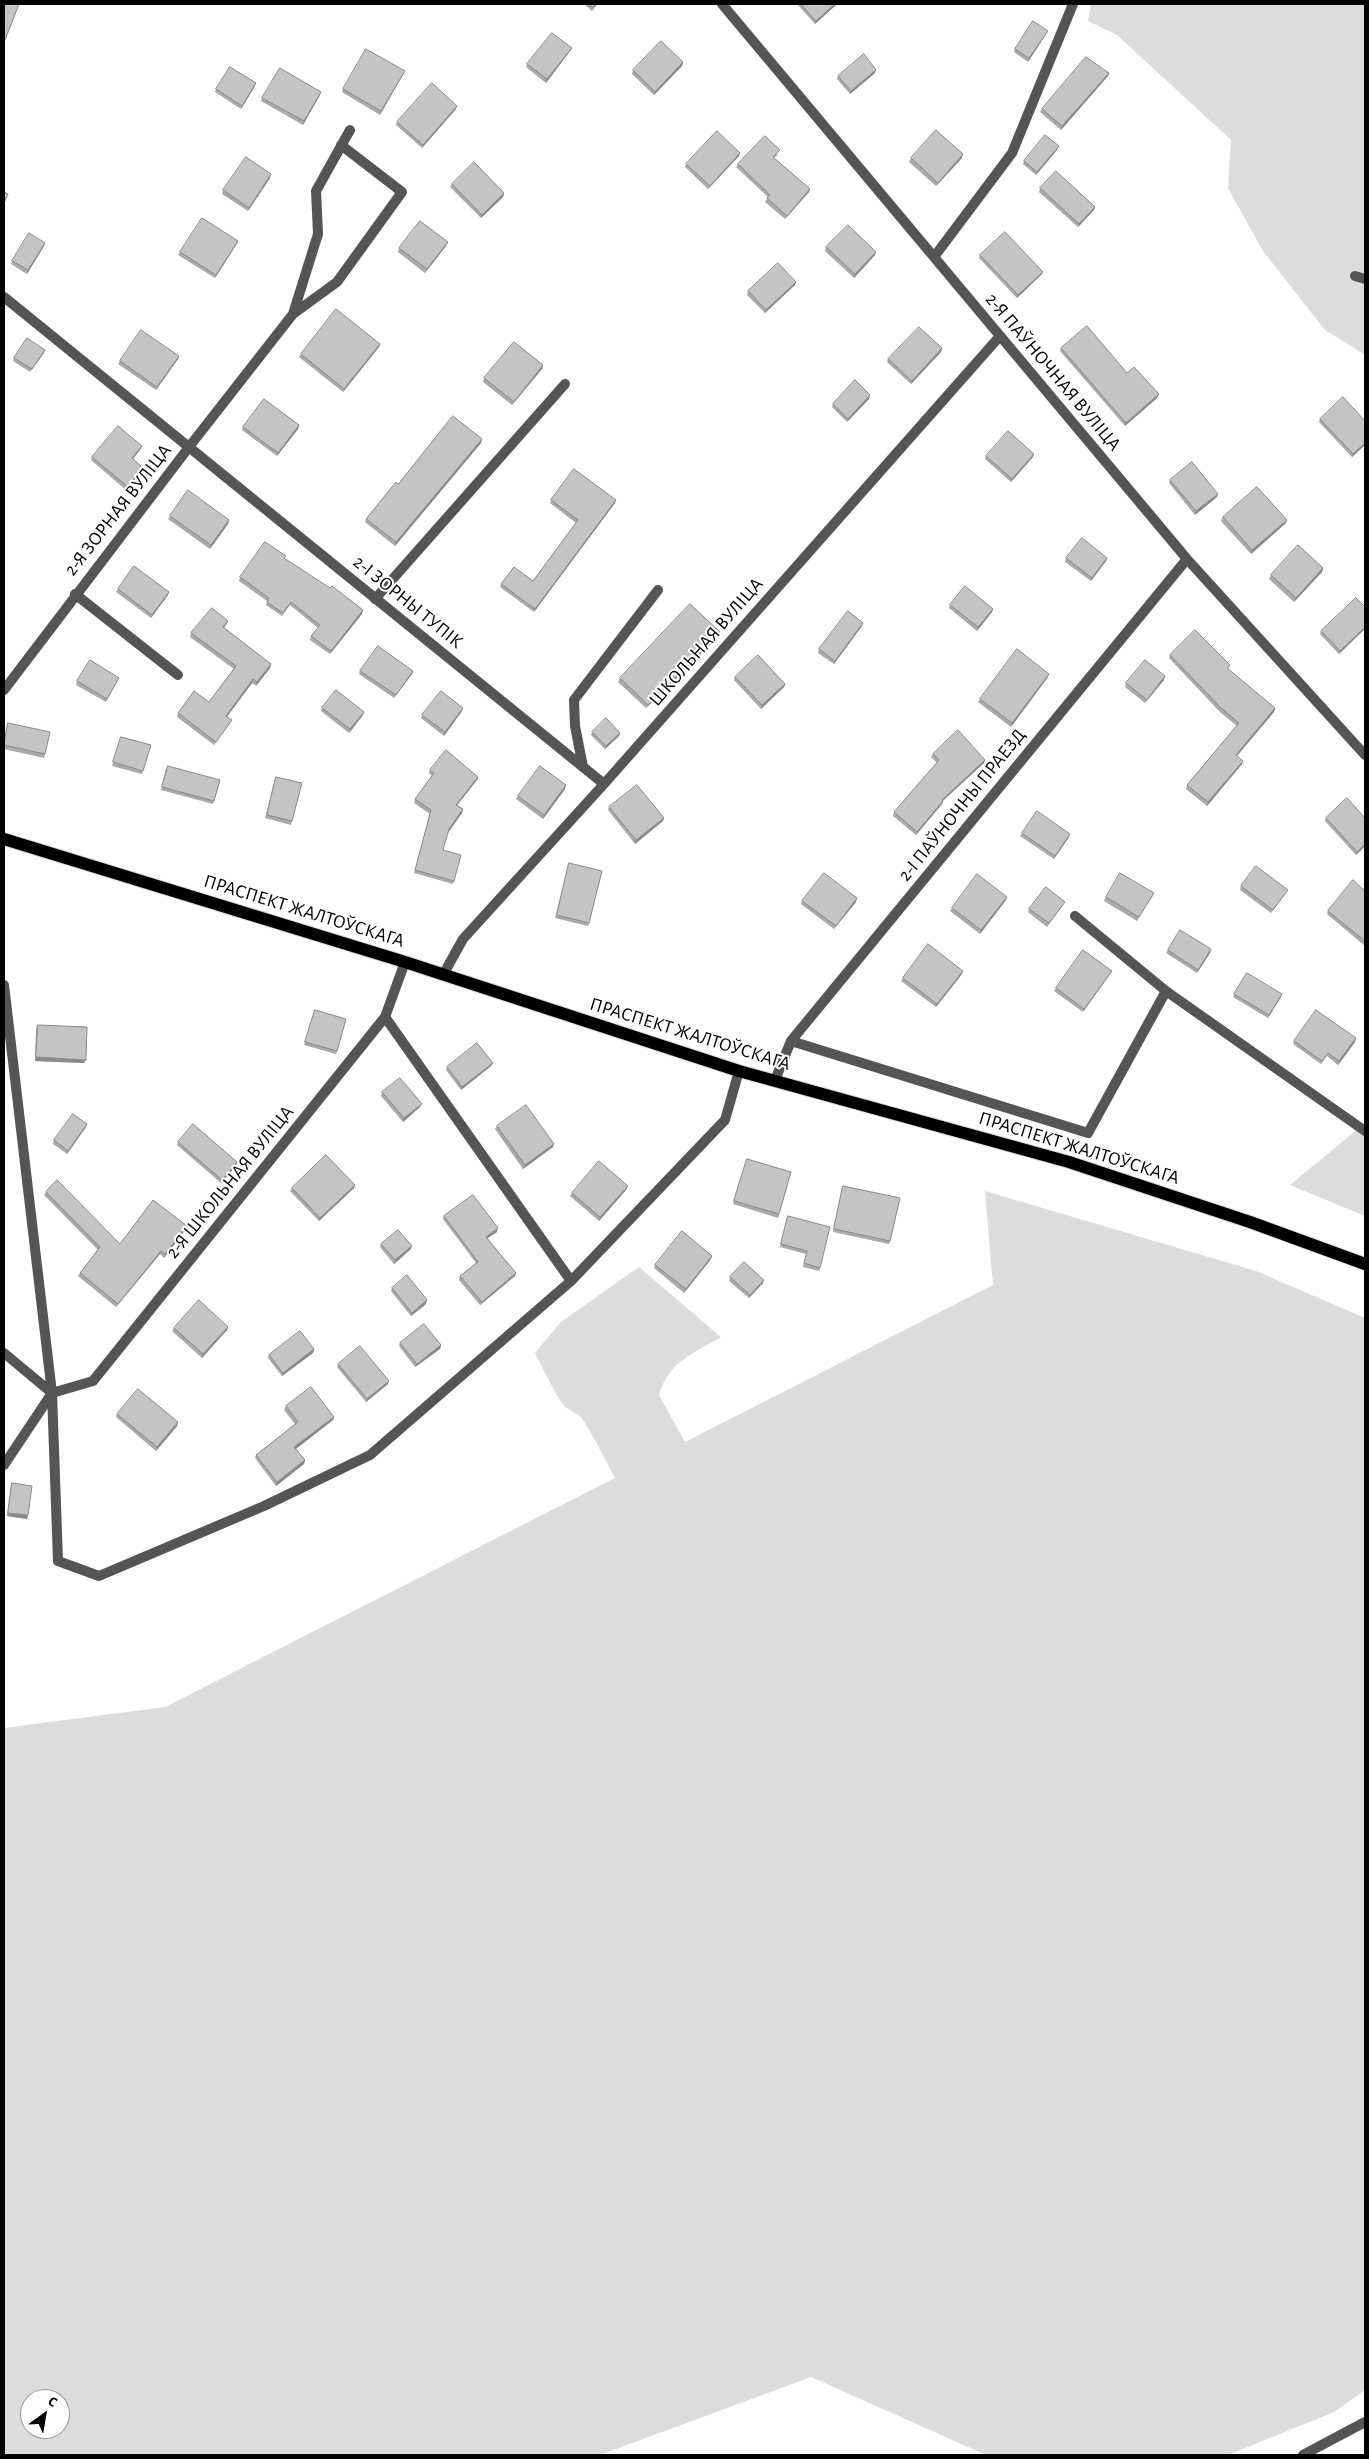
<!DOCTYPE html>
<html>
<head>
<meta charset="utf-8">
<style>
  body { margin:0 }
  #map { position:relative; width:1369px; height:2459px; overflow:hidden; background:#fff; font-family:"Alegreya Sans",sans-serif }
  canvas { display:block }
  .frame { position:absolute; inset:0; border:5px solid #000; pointer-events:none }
  .north { position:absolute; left:20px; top:2389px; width:50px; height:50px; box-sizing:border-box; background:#fff; border:1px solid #999; border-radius:50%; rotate:32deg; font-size:14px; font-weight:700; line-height:20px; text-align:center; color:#000 }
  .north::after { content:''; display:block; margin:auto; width:18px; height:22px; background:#000; clip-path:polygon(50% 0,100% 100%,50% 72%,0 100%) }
</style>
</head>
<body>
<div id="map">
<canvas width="1369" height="2459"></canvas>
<div class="frame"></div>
<div class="north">С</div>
</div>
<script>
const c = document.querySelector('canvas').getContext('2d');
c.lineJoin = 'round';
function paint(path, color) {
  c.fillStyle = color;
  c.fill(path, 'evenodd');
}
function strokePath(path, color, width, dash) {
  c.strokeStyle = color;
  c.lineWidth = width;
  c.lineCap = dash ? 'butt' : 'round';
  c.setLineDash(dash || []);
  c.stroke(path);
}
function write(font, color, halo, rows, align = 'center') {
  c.font = font + ' "Alegreya Sans",sans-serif';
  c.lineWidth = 4;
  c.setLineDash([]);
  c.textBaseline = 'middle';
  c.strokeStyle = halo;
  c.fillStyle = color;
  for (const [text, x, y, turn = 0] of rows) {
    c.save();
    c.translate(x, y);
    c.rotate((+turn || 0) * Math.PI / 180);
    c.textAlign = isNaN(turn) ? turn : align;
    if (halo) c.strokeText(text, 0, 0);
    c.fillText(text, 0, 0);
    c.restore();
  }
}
paint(new Path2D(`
  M1091,4H1365V355L1325,330L1263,251L1228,188L1231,140L1117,35L1088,21Z
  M1365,1123V1216L1290,1185Z
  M985,1191L1256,1271L1365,1318V2390L1334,2412L1228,2455H986L811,2377L600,2455H4V1728L165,1707L615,1478L590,1431L581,1417L565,1407L556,1394L535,1353L561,1322L639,1267L721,1337C694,1353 668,1362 659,1395L685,1442L993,1285ZM30,2399H60V2429H30Z`), '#dcdcdc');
const primary = new Path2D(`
  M4,839L405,962L739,1071L1069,1162L1250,1222L1365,1264`);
strokePath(primary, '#dbdbdb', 14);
strokePath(new Path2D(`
  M1355,276L1365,279
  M293,314L337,282L402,192L341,145
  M189,447L293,314L318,234L316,191L350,130
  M75,594L178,675
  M375,599L565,384
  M583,767L575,726L574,700L658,590
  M385,1017L571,1281
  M52,1393L58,1561L99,1576L264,1506L370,1455L571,1281L725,1120L739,1071`), '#555', 10);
strokePath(new Path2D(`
  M722,4L1187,559L1365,755
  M934,257L1012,153L1073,4
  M4,297L604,784
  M4,690L189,447
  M1075,916L1166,991L1365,1131
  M443,975L463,939L604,784L1000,336
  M4,985L52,1393
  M791,1041L1088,1133L1166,991
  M775,1080L791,1041L1187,559
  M4,1353L52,1393
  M52,1393L93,1381L385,1017L405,962
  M4,1465L52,1393`), '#555', 10);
strokePath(new Path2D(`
  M1303,2455L1365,2422`), '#555', 10);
strokePath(primary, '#000', 12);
paint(new Path2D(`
  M584,4H598L592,11Z
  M797,4H837L815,24Z
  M1048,31L1046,34L1028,62L1014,52L1015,49Z
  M572,48L570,51L546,83L526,67L527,64Z
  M683,62L682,66L654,95L632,74L633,70Z
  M405,71L380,115L342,92L343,89Z
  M875,73L850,94L837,79L838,76Z
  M1109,73L1108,76L1061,130L1040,112L1042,109Z
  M255,86L241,109L215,92L216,89Z
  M320,95L303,125L261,101L262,98Z
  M457,106L456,109L422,148L396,125L397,122Z
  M1057,150L1036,175L1023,164L1024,161Z
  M779,154L774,158L810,189L809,192L785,219L765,202L768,197L736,167L738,164Z
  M739,156L708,189L685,167L686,164Z
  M911,158H962L936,186L909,162Z
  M270,178L248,211L222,194L223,190Z
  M452,184L504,193L503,197L481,218L450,187Z
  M1040,188L1095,207L1094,210L1078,227L1039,192Z
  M238,241L236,245L215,278L178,255L180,252Z
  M44,246L27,274L11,264L12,261Z
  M446,246L425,273L398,252L399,248Z
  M826,247L875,255L854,278L825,251Z
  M980,255L1043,272L1041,275L1017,298L979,258Z
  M796,282L795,285L765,313L747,295L748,291Z
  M380,344L379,347L343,392L299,357L301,354Z
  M942,348L941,352L911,384L887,362L888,359Z
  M1061,348L1127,373L1159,394L1157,398L1125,426L1060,351Z
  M44,353L30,372L13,361L14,358Z
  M178,359L156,390L118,364L120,361Z
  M543,365L542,369L512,405L483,382L484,378Z
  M869,399L847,422L832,407L833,404Z
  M1320,419L1365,421V445L1352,457L1319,422Z
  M299,425L298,429L277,456L242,430L243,427Z
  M481,443L395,546L365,522L366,519L398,484Z
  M140,450L133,459L143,468L142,471L126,490L91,460L92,457Z
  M986,456L1033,457L1011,482L985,459Z
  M1170,480L1217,497L1195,515L1169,483Z
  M551,500H616L615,503L534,612L500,587L501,584L533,581L576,523L550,503Z
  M170,516L229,520L228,524L210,549L168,519Z
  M1223,517L1286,523L1251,554L1221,521Z
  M1066,558H1107L1106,561L1091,581L1065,562Z
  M285,559L362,614L330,654L310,640L311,636L318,628L290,605L282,616L266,605L267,601L239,581L240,577Z
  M1323,568L1322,572L1294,602L1269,579L1271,575Z
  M118,589L169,592L168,595L151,618L116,592Z
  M950,605L993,609L992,612L977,631L949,608Z
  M1365,607L1339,654L1320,634L1321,631Z
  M228,621L227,624L224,628L271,664L270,668L256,686L252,683L227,717L230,723L214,745L177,717L178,713L209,702L234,669L190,637L191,633Z
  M862,626L834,664L818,653L819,649Z
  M719,636L646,708L618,682L620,678Z
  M1170,655L1230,665L1228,669L1275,708L1274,712L1237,756L1242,764L1207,806L1186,789L1187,785L1237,726L1220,712L1169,658Z
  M360,671H413L412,674L394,698L359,674Z
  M735,677L785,684L784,687L761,709L734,680Z
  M1048,677L1011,727L978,702L980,699Z
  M119,678L106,702L76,685L77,681Z
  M1164,680L1145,703L1125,687L1126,683Z
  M322,708L363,715L349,733L321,711Z
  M462,711L444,736L421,718L422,715Z
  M8,723L45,754L44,758L4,749V742Z
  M592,732L620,733L619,736L605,749L591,735Z
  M121,737L151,745L142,774L112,766Z
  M933,754L984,763L943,801L942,804L916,835L893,816L894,812L937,763L931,757Z
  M166,769L220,780L213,804L161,790Z
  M430,770L478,777L477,780L457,805L463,809L462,813L448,832L443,850L454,881L453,884L414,873L430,814L414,803L415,799L432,776L429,773Z
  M276,777L292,821L291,825L265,818Z
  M565,789L543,819L516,799L518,796Z
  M609,807L664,818L663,821L635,844L608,810Z
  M1326,818L1365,846L1356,855L1325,821Z
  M1022,833L1069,837L1054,859L1020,836Z
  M569,863L589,923L588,926L555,918Z
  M1241,886L1286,893L1271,913L1240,890Z
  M1365,889V946L1327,914L1328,911Z
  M1154,893L1137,921L1104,901L1106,897Z
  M1006,900L980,934L950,911L952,908Z
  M802,901L856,902L834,929L801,904Z
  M1063,905L1047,927L1028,912L1029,909Z
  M1211,949L1210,953L1197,973L1166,953L1168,950Z
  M962,974L936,1007L901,981L903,978Z
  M1110,974L1083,1012L1054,991L1056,988Z
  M1234,994H1282L1268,1018L1233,997Z
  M315,1010L346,1019L336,1054L304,1045Z
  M38,1025L84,1063L35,1061L36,1028Z
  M1356,1038L1355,1042L1338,1065L1327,1056L1321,1064L1293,1044L1294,1041Z
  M493,1063L491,1066L461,1090L446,1070L447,1067Z
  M382,1092L420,1107L403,1122L381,1096Z
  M497,1126L553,1147L523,1169L495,1129Z
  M86,1127L67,1154L53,1144L54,1140Z
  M178,1142L237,1162L236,1166L221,1183L177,1145Z
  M747,1159L791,1172L778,1218L733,1204Z
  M355,1185L354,1188L319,1221L290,1191L292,1188Z
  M843,1186L890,1241L889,1244L833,1232Z
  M626,1190L599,1221L570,1196L572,1193Z
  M46,1192L120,1244L187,1226L186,1229L164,1258L160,1254L116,1307L78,1276L80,1273L98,1250L44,1195Z
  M444,1216L497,1232L487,1239L515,1276L480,1305L459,1280L460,1276L476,1263L443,1219Z
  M788,1216L820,1268L819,1271L803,1267L806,1254L780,1247Z
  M381,1244L411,1249L394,1264L380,1247Z
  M711,1259L684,1293L654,1268L655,1265Z
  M730,1277L763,1283L749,1298L729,1281Z
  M392,1288L426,1304L411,1316L391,1291Z
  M228,1327L227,1330L202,1358L172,1331L174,1328Z
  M400,1343L441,1345L440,1349L415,1367L399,1346Z
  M314,1349L313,1353L282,1376L268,1358L269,1355Z
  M338,1364L388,1384L366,1402L337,1367Z
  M286,1406L334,1417L333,1420L296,1449L305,1460L304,1464L276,1486L255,1458L256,1455L295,1424L284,1410Z
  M117,1414L177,1426L156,1451L116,1417Z
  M12,1483L28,1515L27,1519L7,1516L11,1487Z`), '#a9a9a9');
paint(new Path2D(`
  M835,4H837L815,24L816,21Z
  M1048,31L1046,34L1028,62L1029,58Z
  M572,48L570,51L546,83L547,79Z
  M683,62L682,66L654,95L655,92Z
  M876,70L875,73L850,94L851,91Z
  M405,71L403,74L380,115L381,111Z
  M1109,73L1108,76L1061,130L1062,126Z
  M256,83L255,86L241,109L242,106Z
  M321,92L320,95L303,125L304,121Z
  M457,106L456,109L422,148L423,145Z
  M1059,146L1057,150L1036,175L1037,172Z
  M740,153L739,156L708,189L710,186Z
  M963,154L962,158L936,186L938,183Z
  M271,174L270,178L248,211L249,208Z
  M810,189L809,192L785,219L787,216Z
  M504,193L503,197L481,218L482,215Z
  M1095,207L1094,210L1078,227L1079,224Z
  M238,241L236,245L215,278L216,275Z
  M448,242L446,246L425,273L427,269Z
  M45,243L44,246L27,274L28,270Z
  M876,252L875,255L854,278L855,274Z
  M1043,272L1041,275L1017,298L1018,295Z
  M796,282L795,285L765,313L766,310Z
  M380,344L379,347L343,392L344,389Z
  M942,348L941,352L911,384L912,381Z
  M45,350L44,353L30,372L32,369Z
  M179,356L178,359L156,390L157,387Z
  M543,365L542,369L512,405L514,402Z
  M1159,394L1157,398L1125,426L1126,423Z
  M870,395L869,399L847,422L848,419Z
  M299,425L298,429L277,456L278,453Z
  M482,439L481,443L395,546L396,542Z
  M1365,443V445L1352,457L1353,454Z
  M142,446L140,450L131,461L132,458Z
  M1034,454L1033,457L1011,482L1012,479Z
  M143,468L142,471L126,490L128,487Z
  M1218,494L1217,497L1195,515L1196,511Z
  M616,500L615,503L534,612L535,609Z
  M229,520L228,524L210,549L211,545Z
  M1287,520L1286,523L1251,554L1252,550Z
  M1107,558L1106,561L1091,581L1092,578Z
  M1323,568L1322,572L1294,602L1296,598Z
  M169,592L168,595L151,618L152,615Z
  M993,609L992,612L977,631L978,627Z
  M363,610L362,614L330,654L331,651Z
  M863,623L862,626L834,664L835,661Z
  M1365,627V629L1339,654L1340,651Z
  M720,632L719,636L646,708L648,705Z
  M271,664L270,668L256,686L257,682Z
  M413,671L412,674L394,698L396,695Z
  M1049,674L1048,677L1011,727L1012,723Z
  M1165,676L1164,680L1145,703L1147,700Z
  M253,679L252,683L225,719L226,716Z
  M785,684L784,687L761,709L762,705Z
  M463,708L462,711L444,736L445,732Z
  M1275,708L1274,712L1235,758L1236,755Z
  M364,712L363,715L349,733L350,729Z
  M620,733L619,736L605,749L606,746Z
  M985,760L984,763L940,803L942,800Z
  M1243,761L1242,764L1207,806L1208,802Z
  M478,777L477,780L455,808L456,805Z
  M566,785L565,789L543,819L544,815Z
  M943,801L942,804L916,835L917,832Z
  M463,809L462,813L448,833L449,829Z
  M664,818L663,821L635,844L636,840Z
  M1070,834L1069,837L1054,859L1055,856Z
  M1365,844V846L1356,855L1357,852Z
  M1007,897L1006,900L980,934L981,930Z
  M857,898L856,902L834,929L836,926Z
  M1211,949L1210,953L1197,973L1198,970Z
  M963,971L962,974L936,1007L937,1004Z
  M1112,971L1110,974L1083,1012L1084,1009Z
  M1282,994L1281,997L1268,1018L1269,1015Z
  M1356,1038L1355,1042L1338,1065L1339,1061Z
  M36,1057L86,1060L84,1063L35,1061Z
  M493,1063L491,1066L461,1090L462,1087Z
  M422,1104L420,1107L403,1122L404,1118Z
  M87,1124L86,1127L67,1154L68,1151Z
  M554,1144L553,1147L523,1169L525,1165Z
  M237,1162L236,1166L221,1183L222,1180Z
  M355,1185L354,1188L319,1221L320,1218Z
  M628,1186L626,1190L599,1221L600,1217Z
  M187,1226L186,1229L164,1258L165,1254Z
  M498,1228L497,1232L484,1240L486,1237Z
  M412,1246L411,1249L394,1264L395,1260Z
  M161,1251L160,1254L116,1307L118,1304Z
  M712,1256L711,1259L684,1293L686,1289Z
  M516,1273L515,1276L480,1305L482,1302Z
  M764,1280L763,1283L749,1298L750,1295Z
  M427,1300L426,1304L411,1316L412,1313Z
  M228,1327L227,1330L202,1358L203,1354Z
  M441,1345L440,1349L415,1367L417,1364Z
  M314,1349L313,1353L282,1376L283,1373Z
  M389,1381L388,1384L366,1402L367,1399Z
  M334,1417L333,1420L293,1451L294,1447Z
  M178,1422L177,1426L156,1451L157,1447Z
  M305,1460L304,1464L276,1486L277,1482Z
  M8,1513L28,1515L27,1519L7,1516Z`), '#898989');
const building = new Path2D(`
  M4,4H19L5,40H4Z
  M589,4H596L593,7Z
  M801,4H835L816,21Z
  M1033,21L1048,31L1029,58L1015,49Z
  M552,33L572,48L547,79L527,64Z
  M661,41L683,62L655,92L633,70Z
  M366,49L405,71L381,111L343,89Z
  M864,54L876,70L851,91L838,76Z
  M1086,57L1109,73L1062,126L1042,109Z
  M230,67L256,83L242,106L216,89Z
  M280,68L321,92L304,121L262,98Z
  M432,83L457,106L423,145L397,122Z
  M936,130L963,154L938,183L911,158Z
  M717,131L740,153L710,186L686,164Z
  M1045,135L1059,146L1037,172L1024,161Z
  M765,136L780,150L773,157L810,189L787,216L767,198L770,195L738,164Z
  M246,157L271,174L249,208L223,190Z
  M474,162L504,193L482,215L452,184Z
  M1056,171L1095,207L1079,224L1040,188Z
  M4,192L8,194L4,203Z
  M202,218L238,241L216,275L180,252Z
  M420,221L448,242L427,269L399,248Z
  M848,225L876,252L855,274L826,247Z
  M1005,232L1043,272L1018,295L980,255Z
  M29,233L45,243L28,270L12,261Z
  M778,263L796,282L766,310L748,291Z
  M336,309L380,344L344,389L301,354Z
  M1087,326L1127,373L1134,367L1159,394L1126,423L1061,348Z
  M919,327L942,348L912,381L888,359Z
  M141,330L179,356L157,387L120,361Z
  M27,338L45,350L32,369L14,358Z
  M514,342L543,365L514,402L484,378Z
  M855,380L870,395L848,419L833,404Z
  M1343,397L1365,421V443L1353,454L1320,419Z
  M264,399L299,425L278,453L243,427Z
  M453,416L482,439L396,542L366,519L396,482L398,484Z
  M118,426L142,446L132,458L143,468L128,487L92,457Z
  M1008,431L1034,454L1012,479L986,456Z
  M1192,462L1218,494L1196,511L1170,480Z
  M574,469L616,500L535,609L501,584L514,567L533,581L578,520L551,500Z
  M1257,487L1287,520L1252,550L1223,517Z
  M188,490L229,520L211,545L170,516Z
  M1082,538L1107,558L1092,578L1066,558Z
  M265,542L286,556L284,558L330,588L332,586L363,610L331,651L311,636L320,625L291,602L283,613L267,602L269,598L240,577Z
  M1298,545L1323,568L1296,598L1271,575Z
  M134,566L169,592L152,615L118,589Z
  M965,586L993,609L978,627L950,605Z
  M1356,598L1365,607V627L1340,651L1321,631Z
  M690,604L720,632L648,705L620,678Z
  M212,608L228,621L223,627L271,664L257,682L253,679L226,716L232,720L216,742L178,713L194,691L209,702L236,666L191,633Z
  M848,611L863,623L835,661L819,649Z
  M1195,630L1230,665L1227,668L1275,708L1236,755L1243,761L1208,802L1187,785L1239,723L1221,708L1170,655Z
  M378,646L413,671L396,695L360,671Z
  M1017,649L1049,674L1012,723L980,699Z
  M758,655L785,684L762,705L735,677Z
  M90,660L119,678L107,699L77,681Z
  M1145,660L1165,676L1147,700L1126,683Z
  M336,690L364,712L350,729L322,708Z
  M441,691L463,708L445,732L422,715Z
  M606,718L620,733L606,746L592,732Z
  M8,723L50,732L45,754L4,745Z
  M958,730L985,760L942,800L943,801L917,832L894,812L939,760L933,754Z
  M121,737L151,745L143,771L113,762Z
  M446,750L478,777L456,805L463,809L449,829L443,850L461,855L454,881L415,870L431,810L415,799L434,773L430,770Z
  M168,766L220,780L214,801L162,787Z
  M540,766L566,785L544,815L518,796Z
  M276,777L302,783L292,821L267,815Z
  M637,785L664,818L636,840L609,807Z
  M1347,798L1365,818V844L1357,852L1326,818Z
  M1037,811L1070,834L1055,856L1022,833Z
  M569,863L602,871L589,923L557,915Z
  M1256,866L1288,890L1273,910L1241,886Z
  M824,873L857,898L836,926L802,901Z
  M1120,873L1154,893L1139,917L1106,897Z
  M977,874L1007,897L981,930L952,908Z
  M1353,880L1364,890L1365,889V941L1328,911Z
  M1046,887L1065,902L1049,923L1029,909Z
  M1180,930L1211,949L1198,970L1168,950Z
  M928,944L963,971L937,1004L903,978Z
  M1083,950L1112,971L1084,1009L1056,988Z
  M1247,973L1282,994L1269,1015L1234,994Z
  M315,1010L346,1019L337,1051L305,1042Z
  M1316,1010L1356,1038L1339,1061L1328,1053L1322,1061L1294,1041Z
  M38,1025L87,1027L86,1060L36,1057Z
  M477,1043L493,1063L462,1087L447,1067Z
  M400,1078L422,1104L404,1118L382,1092Z
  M526,1105L554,1144L525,1165L497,1126Z
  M73,1114L87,1124L68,1151L54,1140Z
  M193,1124L237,1162L222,1180L178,1142Z
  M326,1155L355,1185L320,1218L292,1188Z
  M747,1159L791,1172L779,1214L734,1201Z
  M599,1161L628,1186L600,1217L572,1193Z
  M57,1180L120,1244L153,1200L187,1226L165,1254L161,1251L118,1304L80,1273L100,1247L46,1192Z
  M843,1186L900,1198L890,1241L834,1229Z
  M473,1195L498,1228L486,1237L516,1273L482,1302L460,1276L478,1262L444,1216Z
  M788,1216L830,1227L820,1268L804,1263L807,1251L781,1244Z
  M398,1230L412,1246L395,1260L381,1244Z
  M682,1231L712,1256L686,1289L655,1265Z
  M744,1262L764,1280L750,1295L730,1277Z
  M407,1275L427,1300L412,1313L392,1288Z
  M199,1300L228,1327L203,1354L174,1328Z
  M424,1324L441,1345L417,1364L400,1343Z
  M300,1331L314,1349L283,1373L269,1355Z
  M360,1346L389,1381L367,1399L338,1364Z
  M311,1387L334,1417L294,1447L305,1460L277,1482L256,1455L298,1422L286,1406Z
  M138,1389L178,1422L157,1447L117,1414Z
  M12,1483L32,1486L28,1515L8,1513Z`);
paint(building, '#c4c4c4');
strokePath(building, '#898989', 1);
write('19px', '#000', '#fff', [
  ["2-Я ПАЎНОЧНАЯ ВУЛІЦА",1053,372,50],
  ["2-Я ЗОРНАЯ ВУЛІЦА",118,510,-52],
  ["2-І ЗОРНЫ ТУПІК",408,602,39],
  ["ШКОЛЬНАЯ ВУЛІЦА",706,642,-49],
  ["2-І ПАЎНОЧНЫ ПРАЕЗД",962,805,-51],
  ["ПРАСПЕКТ ЖАЛТОЎСКАГА",304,911,17],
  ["ПРАСПЕКТ ЖАЛТОЎСКАГА",690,1034,17],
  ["ПРАСПЕКТ ЖАЛТОЎСКАГА",1079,1148,17],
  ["2-Я ШКОЛЬНАЯ ВУЛІЦА",230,1182,-51]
]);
</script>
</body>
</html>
